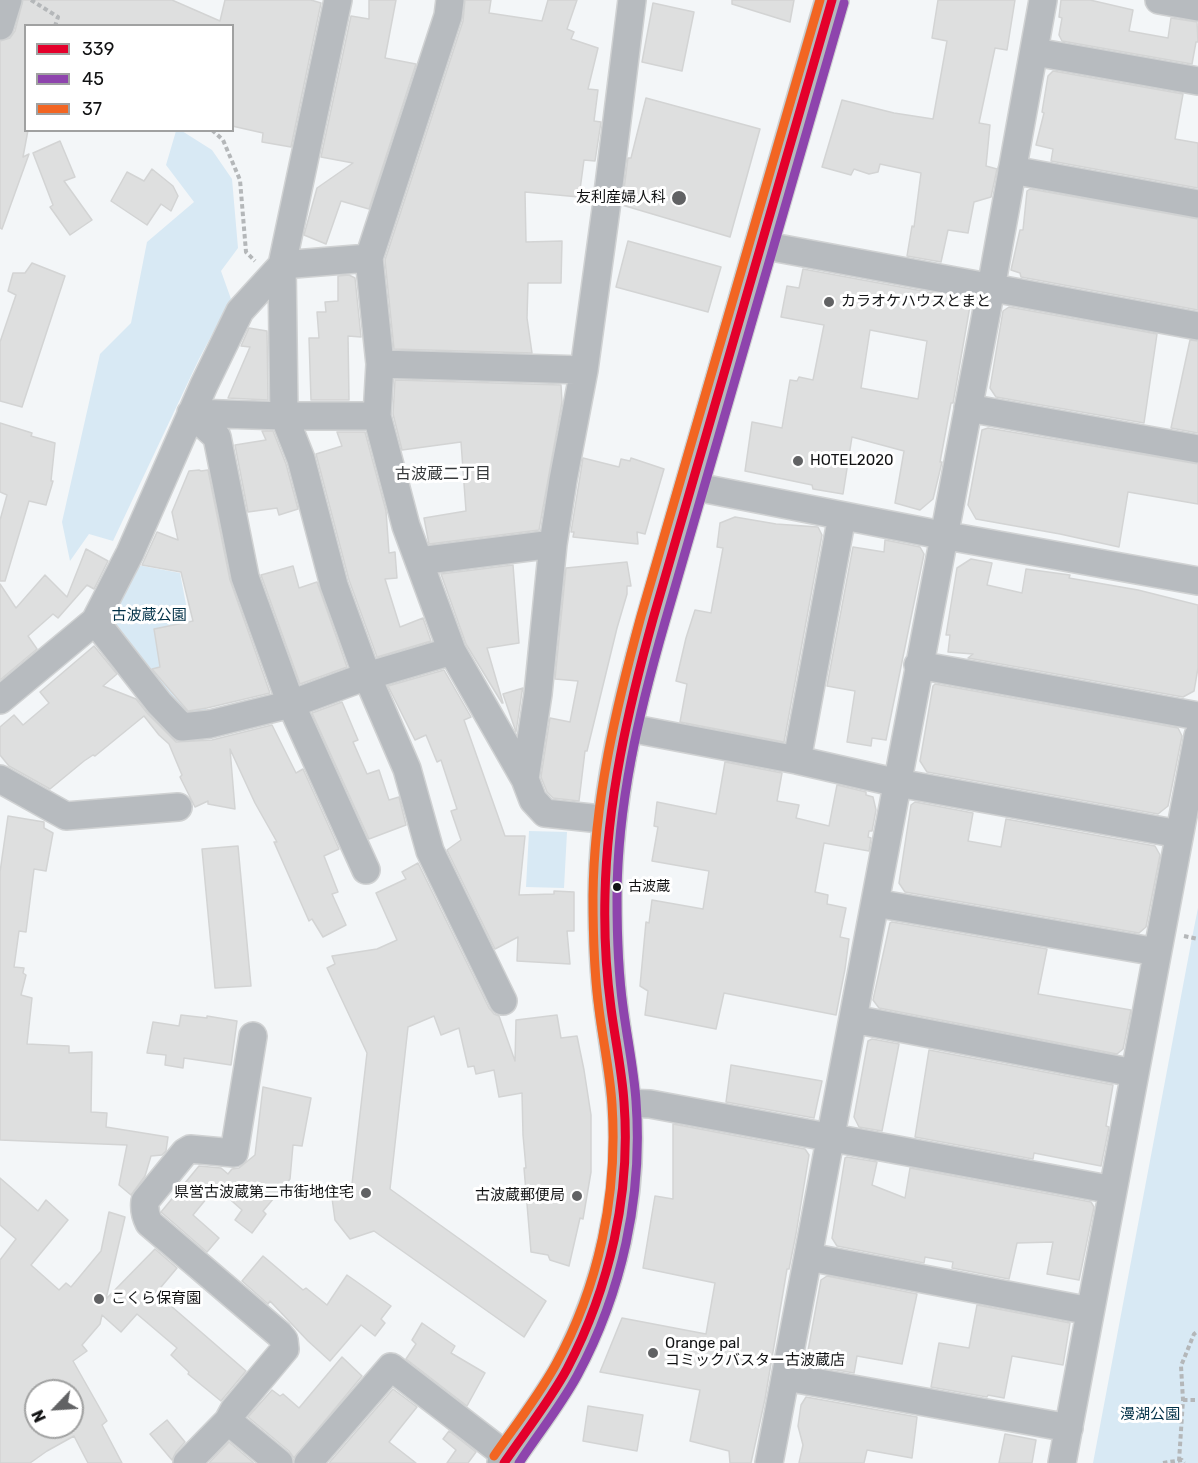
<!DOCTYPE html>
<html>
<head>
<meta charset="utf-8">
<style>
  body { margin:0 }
  #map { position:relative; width:1198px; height:1463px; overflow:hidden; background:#f3f6f8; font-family:Rubik,sans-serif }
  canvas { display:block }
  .legend { position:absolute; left:24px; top:24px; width:210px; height:108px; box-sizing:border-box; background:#fff; border:2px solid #a0a1a1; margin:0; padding:8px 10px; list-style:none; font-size:18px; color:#121314 }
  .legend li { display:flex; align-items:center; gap:12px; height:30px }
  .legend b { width:30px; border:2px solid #a0a1a1 }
  .north { position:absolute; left:24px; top:1379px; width:60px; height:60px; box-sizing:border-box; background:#fff; border:2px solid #a0a1a1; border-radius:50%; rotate:245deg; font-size:16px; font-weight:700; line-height:24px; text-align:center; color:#121314 }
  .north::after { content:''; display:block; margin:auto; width:21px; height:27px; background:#616264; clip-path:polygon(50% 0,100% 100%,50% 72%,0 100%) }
</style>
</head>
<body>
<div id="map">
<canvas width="1198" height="1463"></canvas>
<ul class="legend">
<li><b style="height:8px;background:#e4002b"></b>339</li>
<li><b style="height:8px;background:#8e44ad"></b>45</li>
<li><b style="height:8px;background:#f26522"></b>37</li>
</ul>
<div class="north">N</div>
</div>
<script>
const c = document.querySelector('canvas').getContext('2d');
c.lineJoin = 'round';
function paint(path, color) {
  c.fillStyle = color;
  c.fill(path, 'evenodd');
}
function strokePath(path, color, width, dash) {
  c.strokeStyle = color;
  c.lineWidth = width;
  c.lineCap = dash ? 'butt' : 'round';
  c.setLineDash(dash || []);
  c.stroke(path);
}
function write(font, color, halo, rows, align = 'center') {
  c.font = font + ' Rubik,"Noto Sans JP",sans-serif';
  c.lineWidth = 6;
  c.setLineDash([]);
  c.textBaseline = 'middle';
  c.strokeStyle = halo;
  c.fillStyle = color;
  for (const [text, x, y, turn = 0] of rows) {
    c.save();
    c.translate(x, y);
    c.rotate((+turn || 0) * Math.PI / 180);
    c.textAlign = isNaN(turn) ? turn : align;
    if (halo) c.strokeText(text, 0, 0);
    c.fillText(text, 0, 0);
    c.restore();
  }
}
paint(new Path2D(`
  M176,131H182L212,150L232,179L238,248L221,271L231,299L199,359L113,541L89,534L70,561L62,522L100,354L131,323L147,242L194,202L166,165Z
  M132,564L180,573L208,719L184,723L105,622Z
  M529,831L567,832L564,888L526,887Z
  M1198,908V1463H1093L1192,938Z`), '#d8e9f4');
const building = new Path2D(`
  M23,0H172L220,21L225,0H311L321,3L291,147L262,142L263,133L232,126V26H26V130H28L23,157L29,154L2,229L0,228V41L10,38L15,31Z
  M369,0H396L385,58L416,64L369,209L341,201L326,244L304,235L317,188L353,163L321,157L351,16L369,19Z
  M465,0H491L489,13L542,21L548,0H577L567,29L574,32L571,39L598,48L588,89L598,90L594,121L601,122L595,161L584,160L579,197L525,192L526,242L562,241L561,283H528L527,318L532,353L394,349L385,260L463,21Z
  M732,0H794L790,22L732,4Z
  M938,0H1015L1007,50L995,48L979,123L990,125L986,166L997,169L991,197L974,202L968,233L948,230L941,262L907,256L912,226L914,227L921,173L880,164L878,172L869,174L854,169L851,175L822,167L842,100L894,113L933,119L947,41L932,38Z
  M1061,0H1090L1133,10L1129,31L1168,38L1171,18L1197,22L1198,42H1196L1192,64L1062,41L1059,35L1062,18L1059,17Z
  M653,3L694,12L682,71L642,62Z
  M1053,71L1183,94L1175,139L1198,143V188L1051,161L1053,149L1036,145L1044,113L1042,112L1048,76Z
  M646,98L760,129L730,237L622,205L628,158H631Z
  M60,141L75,177L64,181L92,220L70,235L50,207L53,205L33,153Z
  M152,169L173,186L178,196L171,211L161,204L147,225L111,201L127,172L144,181Z
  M1030,189L1198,219V310L1021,277L1020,273L1011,270L1020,230H1023L1027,191Z
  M628,241L721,267L708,312L616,287Z
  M32,263L65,276L22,407L0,401V342L16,295L8,291L13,273H25Z
  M803,269L971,300L953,403H951L940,462H942L933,499L920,510L895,503L904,451L852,437L843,494L813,489L812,485L745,471L752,422L782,428L790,380L797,381L799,377L813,380L824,325L781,317L787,286L799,288ZM870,330L927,341L918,399L861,388Z
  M349,275L355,278L361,337L348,336L349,400H311L309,338H319L317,312H326L325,302L338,301V276Z
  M1009,307L1157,334L1144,423L996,397L990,388L1003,311Z
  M249,328L267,331L268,400L228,398L250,347L241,346Z
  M1190,340L1198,341V433L1171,428Z
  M395,380L561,385L562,402L539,530L429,544L424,518L466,511L461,442L402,450L393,414Z
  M0,423L32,433L31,436L55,443L51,481H53L46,505L29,501L5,581H0V520L7,495L0,492Z
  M988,428L1198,464V504L1128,492L1119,547L1060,534L976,519L968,505L982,430Z
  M262,431H273L286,464L298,509L279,515L277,508L248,512L235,445L266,440Z
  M337,432H365L386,511L389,553L395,552L397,578L385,579L400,627L423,618L431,641L377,657L349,580L316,454L342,446Z
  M583,458L619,467L621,459L630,461L631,458L664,469L645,534L637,532L638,544L573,537L574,532H571Z
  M199,470L201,471L208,470L230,580L270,693L207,708L188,711L152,669L160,667L154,629L193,621L181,572L142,565L157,532L178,540L172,512L189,471Z
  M735,517L776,524L818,527L822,535L784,742L680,722L687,684L676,681L686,638L695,610L711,613L723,548L717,547L720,523Z
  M885,540L920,547L924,554L886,740L872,738L871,746L847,742L855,691L827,686L853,547L884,552Z
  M86,549L108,561L94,589L87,585L58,618L53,614L28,636L37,649L0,680V584L16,608L45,575L67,597Z
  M971,559L992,563L987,585L1022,593L1026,569L1070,575L1069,578L1138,590L1198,605V668L1194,691L1183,697L968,658L973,654L948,652L950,635H946L957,568Z
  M627,562L631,586H627V594L617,628L587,751H585L579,801L553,798L547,792L541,777L550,718L570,722L578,681L555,679L566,568Z
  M513,565L519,643L487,648L503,703H502L466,644L441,574Z
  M293,566L299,588L317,582L347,667L300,684L261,575Z
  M94,646L117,674L103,686L136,699L148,714L176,742L212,740L272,725L296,773L303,769L339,849L324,856L338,892L332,894L346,925L323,937L312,919L309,921L274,842H277L255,803L230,749L235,809L208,804V801L195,807L180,777L182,775L169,744L159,735L144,716L95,756L93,755L84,761L50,789L9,766L0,755V727L14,715L23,725L49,703L40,692Z
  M444,670L471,717L464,720L505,836H525L519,895L554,894V891L574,892V931H567L570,964L517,961L518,937L495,949L447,850L461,840L451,811L457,809L441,760L437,762L426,735L415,740L388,686Z
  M935,684L1178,728L1182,736L1168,806L1158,814L927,772L920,761L933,686Z
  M523,688L522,692L516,732L503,694Z
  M342,702L358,740L353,742L367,774L379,770L389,800L399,797L406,825L369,839L312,713Z
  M725,762L782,773L777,801L799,805L796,818L829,826L837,785L866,792V795L873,797L876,810L872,831H869L868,837L871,838L869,851L824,843L815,892L828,895L827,904L846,908L840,937L849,939L845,969L836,1015L724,993L716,1029L645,1015L648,991L640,986L646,922L649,923L652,900L703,909L709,871L652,861L658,827L654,826L657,802L716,814Z
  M915,802L973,813L968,841L1001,847L1006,819L1155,846L1160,855L1146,927L1139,933L905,892L899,883L911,805Z
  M8,816L44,822V828L53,833L46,871L34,869L26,932L19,931L14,967L24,968L23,973L26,975L21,995L32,998L27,1044L69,1046V1053L92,1052L91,1112L107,1113L106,1127L168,1137L166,1151L162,1155L151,1156L145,1176L131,1195L119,1185L127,1145L0,1140V872Z
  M238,846L251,986L215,988L202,849Z
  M418,863L489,1008L494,1014L499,1016L515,1061L516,1020L557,1015L561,1038L577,1036L584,1070L591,1115V1172L583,1219L580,1218L569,1266L550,1260L548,1255L531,1252L524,1168H526L523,1135L522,1093L499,1097L494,1070L476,1074L474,1066L468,1067L459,1028L441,1035L434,1016L408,1027L390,1189L546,1301L524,1337L374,1231L350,1239L335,1220L332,1198L352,1184L367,1053L327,968L335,964L332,956L377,949L397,940L376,893L406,879L402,872Z
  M892,922L1047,949L1038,994L1131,1010L1123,1049L1117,1054L879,1008L873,1000L890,923Z
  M181,1015L207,1018V1016L237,1021L231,1065L184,1058L183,1068L165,1065L166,1055L147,1053L153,1022L179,1026Z
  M872,1039L899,1044L882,1131L859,1127L854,1117L868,1041Z
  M929,1050L1113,1085L1106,1126L1109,1127L1101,1166L1034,1153L1033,1159L915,1137Z
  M731,1065L822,1081L814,1118L726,1102Z
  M263,1087L311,1098L302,1146L293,1145L290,1179L263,1211L266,1214L252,1233L235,1220L242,1210L216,1187L193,1215L219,1238L207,1252L161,1212L199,1166L221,1168L228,1174L232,1169L239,1168L255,1155Z
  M673,1124L805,1149L809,1155L796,1234L789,1269H787L765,1399L751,1463H730L729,1451L690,1441L700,1390L600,1372L622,1318L706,1334L715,1283L643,1268L655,1196L673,1199Z
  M847,1157L877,1162L872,1185L905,1198L910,1168L1091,1202L1094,1207L1079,1280L1047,1274L1053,1242L1017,1243L1009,1279L952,1268L953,1262L925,1257L924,1263L837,1246L832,1238L845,1158Z
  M0,1178L38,1211L46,1200L68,1220L31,1265L59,1290L66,1283L71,1287L101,1251L109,1212L125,1217L106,1299L155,1249L177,1268L156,1293L246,1371L221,1401L188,1374L189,1372L171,1355L177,1348L137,1314L121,1332L102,1315L100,1324L82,1345L87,1351L73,1361L107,1421L102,1425L122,1463H88L74,1436L47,1451L30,1463H0V1260L16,1239L0,1225ZM36,1391H72V1427H36Z
  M263,1256L303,1290L306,1288L327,1305L347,1275L391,1306L381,1319L385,1323L375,1336L361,1325L330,1361L308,1341L270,1301L268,1304L242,1281Z
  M827,1276L917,1294L902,1364L857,1356L854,1373L814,1366L807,1356L821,1280Z
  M977,1305L1070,1323L1063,1365L1012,1356L1004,1398L988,1395L987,1397L931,1387L939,1343L969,1348Z
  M422,1323L455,1346L451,1353L485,1373L467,1406L406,1359L416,1344L412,1340Z
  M342,1357L362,1376L294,1458L289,1451L248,1417L272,1390L280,1396L283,1394L299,1408Z
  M393,1389L417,1407L389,1442L416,1463H329Z
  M806,1397L917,1417L912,1458L867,1450L864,1463H799L803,1445L798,1426L801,1405Z
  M588,1406L643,1415L637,1451L583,1441Z
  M167,1420L185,1442L176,1452L172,1460L150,1434Z
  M449,1431L476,1452L468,1463H447L456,1450L443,1439Z
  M1005,1434L1036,1440L1032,1463H999Z
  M229,1442L254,1463H209Z`);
paint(building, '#dedfdf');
strokePath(building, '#d3d4d4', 1.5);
const minor = new Path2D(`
  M338,0L282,265L284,416L301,459L334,585L367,676L407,769L430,851L503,1001
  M450,0L448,16L369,258L380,364L377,416L406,526L452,651L525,779L533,800L545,813L610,820
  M1159,0L1198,7
  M0,26L8,0
  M1035,52L1198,81
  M1012,170L1198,204
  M761,245L1198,326
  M380,364L584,370
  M968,408L1198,449
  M191,413L217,437L245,577L291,704L366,870
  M191,413L284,416H377
  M691,486L931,533L1198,581
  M419,561L553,544
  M95,621L159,703L182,727L210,724L291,704L367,676L452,651
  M918,665L1198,716
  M0,700L95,621L130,553L204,385L240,311L282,265L369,258
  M624,727L797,760L898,783L1179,834
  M797,760L842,516
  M0,779L66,816L178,807
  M525,779L538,694L553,544L563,480L584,370L606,209L632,0
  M875,903L1157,952
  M853,1019L1134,1073
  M624,1103L650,1104L1113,1190
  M809,1257L1090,1311
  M786,1377L1069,1428
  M228,1421L279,1463
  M187,1463L228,1421L234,1410L285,1349L284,1340L279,1334L149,1223C145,1215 144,1209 145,1201L185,1152L190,1149L234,1153L253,1036
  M308,1463L391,1367L508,1457
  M769,1463L991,288L1043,0
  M1062,1463L1198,736`);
const highway = new Path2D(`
  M504,1463C525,1432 549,1402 567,1369C610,1288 632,1194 624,1102C621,1071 615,1039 611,1008C606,970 605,933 605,895C606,800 627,710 653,619L832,0`);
strokePath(minor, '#d0d2d3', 30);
strokePath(highway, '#d0d2d3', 36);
strokePath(new Path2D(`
  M31,0L58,17L55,26
  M212,130L223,140L240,180L246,252L255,261
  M1184,936L1198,939
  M1183,1400H1198
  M1179,1461L1183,1400L1181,1366L1194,1334L1198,1331
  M1163,1463L1182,1460L1184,1463`), '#b4b7b9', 4, [4.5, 3]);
strokePath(minor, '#b7bbbf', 27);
strokePath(highway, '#b3b9bc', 33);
strokePath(new Path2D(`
  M504,1463C525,1432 549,1402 567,1369C610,1287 631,1194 624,1102C622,1071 615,1039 611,1008C606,971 604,933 605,895C607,801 628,709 653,619L832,0`), '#e4002b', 9);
strokePath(new Path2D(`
  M519,1463C538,1434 560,1407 577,1376C622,1293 643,1196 636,1101C634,1070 627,1038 623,1007C618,971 617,935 617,898C617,804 639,712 665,622L844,3`), '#8e44ad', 9);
strokePath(new Path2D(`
  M494,1456C515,1426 537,1398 555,1366C599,1287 618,1194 612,1104C610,1072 603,1041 599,1009C594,972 593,934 593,896C594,801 616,708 641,616L820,0`), '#f26522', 9);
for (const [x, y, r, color] of [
  [679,198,8,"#616264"],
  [829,302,6,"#616264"],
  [798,461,6,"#616264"],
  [617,887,5,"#121314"],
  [366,1193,6,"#616264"],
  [577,1196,6,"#616264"],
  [99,1299,6,"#616264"],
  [653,1353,6,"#616264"]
]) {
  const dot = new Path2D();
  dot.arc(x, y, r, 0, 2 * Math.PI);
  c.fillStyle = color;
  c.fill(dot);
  strokePath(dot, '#fff', 2);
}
write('14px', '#121314', '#fff', [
  ["古波蔵",628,887]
], 'left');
write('15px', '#121314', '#fff', [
  ["友利産婦人科",666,198,"right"],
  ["カラオケハウスとまと",841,302],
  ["HOTEL2020",810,461],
  ["県営古波蔵第二市街地住宅",354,1193,"right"],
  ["古波蔵郵便局",565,1196,"right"],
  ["こくら保育園",111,1299],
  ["Orange pal",665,1344],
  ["コミックバスター古波蔵店",665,1361]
], 'left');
write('15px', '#003047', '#fff', [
  ["古波蔵公園",149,616],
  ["漫湖公園",1150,1415]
]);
write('16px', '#36393b', '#fff', [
  ["古波蔵二丁目",443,474]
]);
</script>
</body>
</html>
